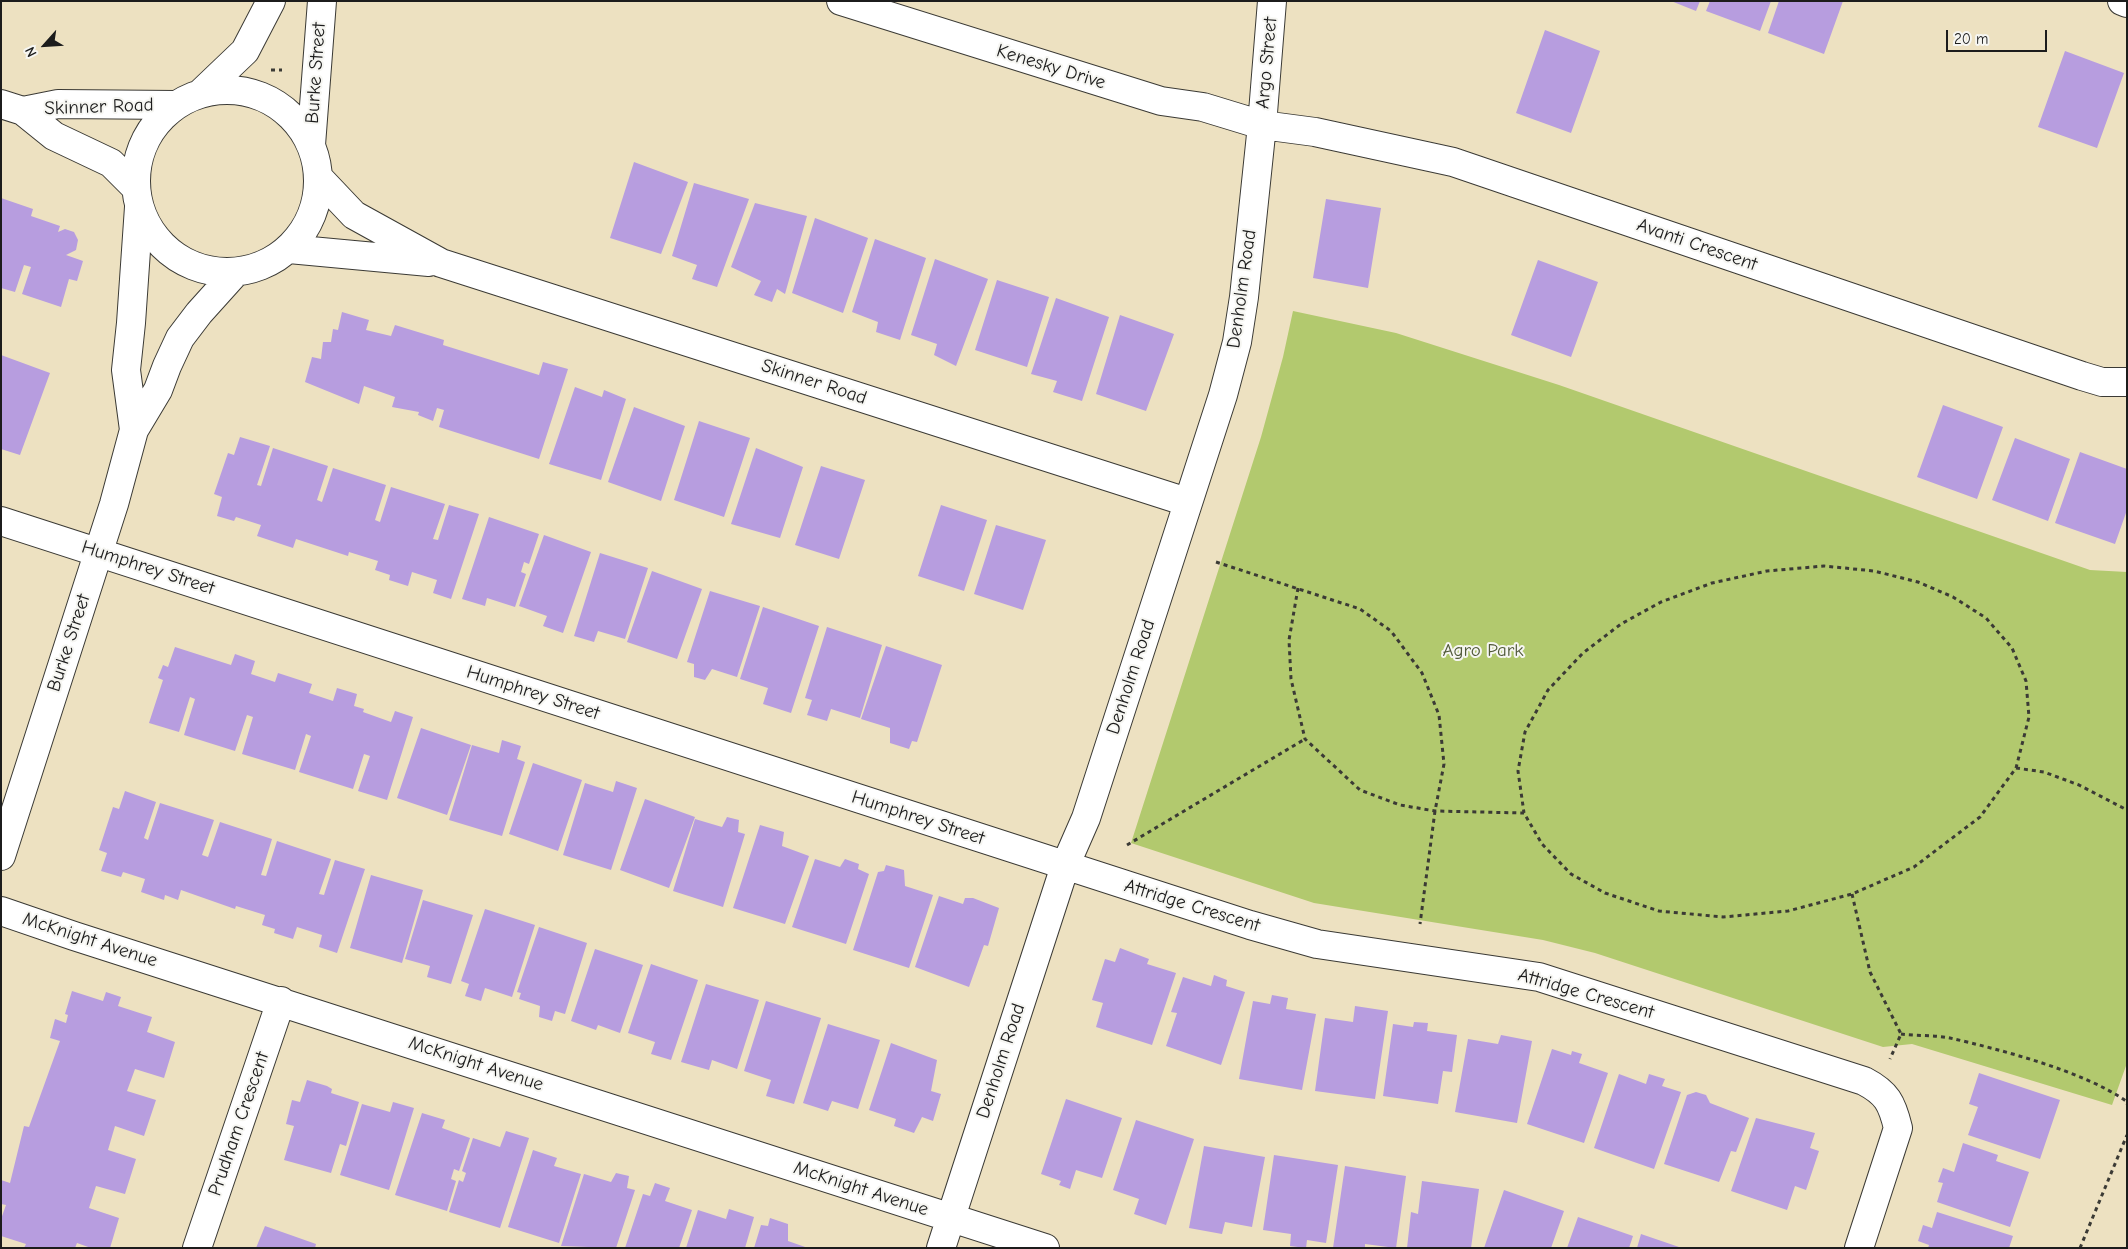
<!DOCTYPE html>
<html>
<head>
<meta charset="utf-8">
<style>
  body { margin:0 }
  #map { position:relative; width:2128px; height:1249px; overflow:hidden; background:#ede1c1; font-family:"Comic Neue",sans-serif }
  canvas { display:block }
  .frame { position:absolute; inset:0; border:2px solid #1c1c1c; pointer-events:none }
  .north { position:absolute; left:20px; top:20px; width:50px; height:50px; -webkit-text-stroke:4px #f6f6f2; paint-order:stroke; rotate:244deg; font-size:14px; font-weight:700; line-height:20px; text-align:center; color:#1c1c1c }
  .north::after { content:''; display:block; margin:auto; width:18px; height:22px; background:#1c1c1c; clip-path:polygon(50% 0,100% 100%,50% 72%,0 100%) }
  .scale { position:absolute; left:1946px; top:30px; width:101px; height:22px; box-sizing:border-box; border:2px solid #1c1c1c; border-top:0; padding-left:6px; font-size:15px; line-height:18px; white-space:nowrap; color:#1c1c1c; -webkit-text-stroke:4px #f6f6f2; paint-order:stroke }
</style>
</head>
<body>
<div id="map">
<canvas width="2128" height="1249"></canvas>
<div class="frame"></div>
<div class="north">N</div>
<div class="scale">20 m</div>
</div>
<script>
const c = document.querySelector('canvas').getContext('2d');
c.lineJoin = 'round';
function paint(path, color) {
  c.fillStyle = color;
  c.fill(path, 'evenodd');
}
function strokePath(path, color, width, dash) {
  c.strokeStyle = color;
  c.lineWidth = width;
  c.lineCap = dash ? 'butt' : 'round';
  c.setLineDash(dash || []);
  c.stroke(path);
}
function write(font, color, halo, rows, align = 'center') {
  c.font = font + ' "Comic Neue",sans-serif';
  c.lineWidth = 4;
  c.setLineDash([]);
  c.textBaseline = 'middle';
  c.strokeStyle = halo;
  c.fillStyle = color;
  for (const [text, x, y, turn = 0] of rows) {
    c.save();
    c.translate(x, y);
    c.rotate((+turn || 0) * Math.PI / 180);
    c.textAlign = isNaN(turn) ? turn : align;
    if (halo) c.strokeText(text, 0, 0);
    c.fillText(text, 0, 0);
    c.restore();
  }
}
paint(new Path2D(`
  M1293,311L1396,333L1559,385L2090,570L2127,572V1063L2112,1105L1912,1044L1883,1047L1595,953L1543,940L1314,903L1131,843L1261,437L1283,357Z`), '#b2c96e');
paint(new Path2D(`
  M1671,1H1700L1696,11Z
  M1710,1H1771L1760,31L1706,11Z
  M1779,1H1843L1824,54L1768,33Z
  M1545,30L1600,51L1571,133L1516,113Z
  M2065,51L2124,73L2097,148L2038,127Z
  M634,162L688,182L661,254L610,238Z
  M694,183L749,199L717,287L692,279L697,265L672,256Z
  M1,198L33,209L31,216L60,226L58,232L65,229L74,232L78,240L76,250L66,255L83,261L77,281L69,279L61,307L22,294L31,267L24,265L15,292L1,288Z
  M1326,199L1381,208L1368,288L1313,278Z
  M755,203L807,216L785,294L777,289L772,302L754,295L761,281L731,267Z
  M815,218L868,238L843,313L792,293Z
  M875,239L926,258L900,340L876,332L878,322L852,312Z
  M935,259L988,279L956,366L934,355L937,344L911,335Z
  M1538,260L1598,282L1571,357L1511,335Z
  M997,280L1049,297L1027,367L975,350Z
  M1056,298L1109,317L1082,401L1053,392L1057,381L1031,374Z
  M342,312L369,320L366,330L391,336L395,325L444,340L443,345L539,375L543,362L568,369L539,459L439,427L444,410L437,408L433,421L418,415L419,412L392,407L395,397L364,386L359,404L305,382L312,357L321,359L323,342H331L333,329L338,330Z
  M1120,315L1174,334L1146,411L1096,394Z
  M1,355L50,373L20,455L1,449Z
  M575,387L602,397L604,390L626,399L601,480L549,464Z
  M1943,405L2003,427L1977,499L1917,477Z
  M634,407L685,426L661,501L608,482Z
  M699,421L750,438L724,517L674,500Z
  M240,437L270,446L257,485L261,486L273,448L328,466L317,500L322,502L333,468L386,485L375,520L380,522L391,487L445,504L433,539L438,540L449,505L479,514L451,599L433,593L437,580L412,572L408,586L389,580L390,575L375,570L378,561L349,552L348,556L296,539L293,548L257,536L261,525L236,517L234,521L217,516L222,497L214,494L228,453L234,455Z
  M2015,438L2070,459L2048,521L1992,500Z
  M756,448L803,467L780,538L731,524Z
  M2080,452L2127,469V510L2115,544L2055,523Z
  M821,466L865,480L839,559L795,545Z
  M941,505L987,520L964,591L918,576Z
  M489,517L539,534L529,564L524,562L521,572L526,574L515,607L487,598L485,606L462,599Z
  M996,525L1046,540L1023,610L974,594Z
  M544,535L591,552L563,633L543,626L547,616L519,606Z
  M600,553L648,568L625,639L598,631L594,642L574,636Z
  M652,571L702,589L677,659L627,642Z
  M710,591L760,606L737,677L712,669L705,680L694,677V664L687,662Z
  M763,607L819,626L791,713L763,704L768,688L740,679Z
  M827,627L882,645L860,718L831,709L827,721L807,715L812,700L805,698Z
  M886,646L942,665L917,742L912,741L909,749L890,743V728L861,719Z
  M175,647L231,665L235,654L255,661L251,674L275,682L278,673L312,684L309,693L333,701L337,688L357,694L354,706L364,709L363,712L391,722L395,711L413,717L387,800L358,791L370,756L364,754L353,789L299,772L311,736L306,734L295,770L242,754L253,717L247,715L235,751L184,735L195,699L190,697L179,732L149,723L163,680L158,678L163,665L168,667Z
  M421,728L471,745L447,815L397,798Z
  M502,740L521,746L517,759L525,762L502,836L449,820L472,745L499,753Z
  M533,763L582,780L558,851L509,834Z
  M616,781L637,788L611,870L563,855L585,783L613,792Z
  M125,791L156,802L144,838L148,840L160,803L214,820L202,855L208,857L220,822L272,839L261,875L266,876L277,841L331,859L319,894L324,895L335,860L365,869L337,953L319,947L322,935L297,927L293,939L274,933L275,929L262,925L265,915L236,906L235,909L181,890L178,900L165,895L164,900L141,892L145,879L123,872L121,877L101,871L107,853L99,850L113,807L119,809Z
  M645,799L695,817L669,888L620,870Z
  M727,817L739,820L738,832L745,834L723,907L673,891L695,819L722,827Z
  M760,825L784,832L782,846L809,856L785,924L733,908Z
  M815,859L840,867L845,859L859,864L858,869L869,874L846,944L792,927Z
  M886,865L904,870L905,886L933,895L909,968L853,950L878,872L884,871Z
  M371,875L423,890L402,963L350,948Z
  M939,896L963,904L965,898H973L999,908L988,946L984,945L969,987L915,967Z
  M423,900L473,915L451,984L427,977L430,966L405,959Z
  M485,909L535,925L512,997L485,988L481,1001L465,996L469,984L461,981Z
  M539,927L587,943L565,1014L555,1011L552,1021L539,1017L540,1006L519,999L521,993L517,992Z
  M1120,948L1149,959L1147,964L1176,973L1152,1045L1096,1027L1103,1003L1092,1000L1105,959L1115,962Z
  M595,949L643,965L620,1033L598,1025L596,1030L571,1021Z
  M651,964L698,980L671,1060L651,1054L655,1042L628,1033Z
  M1214,975L1227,980L1226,986L1245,992L1221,1065L1166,1046L1177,1013L1171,1012L1183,977L1211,986Z
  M706,984L759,1000L737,1069L712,1060L709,1070L681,1062Z
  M72,991L103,1001L106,992L121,997L118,1006L152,1017L147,1032L175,1042L164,1078L135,1069L127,1091L156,1100L144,1136L115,1126L108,1150L136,1159L125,1194L96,1186L89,1208L119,1218L110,1248H91L77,1243L75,1248H24L26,1244L1,1236V1219L6,1205L1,1204V1180L10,1183L24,1126L29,1127L60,1041L50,1038L55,1019L66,1023L68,1015L65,1014Z
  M1272,995L1288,998L1286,1009L1316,1014L1302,1090L1239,1079L1253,1001L1270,1004Z
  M766,1001L821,1018L794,1104L766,1096L771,1080L744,1071Z
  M1355,1006L1388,1011L1375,1099L1315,1091L1325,1018L1353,1022Z
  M1414,1022L1428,1023L1427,1031L1457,1035L1452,1072L1443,1071L1438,1104L1383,1096L1393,1024L1413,1027Z
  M828,1024L880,1040L858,1109L832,1101L828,1111L803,1103Z
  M1501,1035L1532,1041L1517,1123L1455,1112L1468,1039L1498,1044Z
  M891,1043L937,1060L931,1091L941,1094L933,1121L922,1117L914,1133L894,1126L896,1119L869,1110Z
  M1552,1049L1571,1055L1572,1051L1582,1054L1579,1063L1608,1073L1584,1143L1527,1124Z
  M1979,1073L2060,1100L2040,1159L1968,1135L1978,1107L1969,1104Z
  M1619,1074L1646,1084L1649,1074L1665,1079L1662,1086L1681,1092L1654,1169L1594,1148Z
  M307,1080L327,1086L332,1089L331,1093L359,1102L346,1146L340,1144L331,1173L284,1160L294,1126L286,1124L292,1100L300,1102Z
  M1696,1092L1706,1095L1710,1103L1749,1118L1736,1152L1731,1151L1719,1182L1664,1164L1687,1095Z
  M1066,1099L1122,1118L1102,1178L1076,1170L1070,1189L1059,1185L1061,1181L1041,1174Z
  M393,1102L414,1108L389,1190L340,1175L362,1104L390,1112Z
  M422,1113L445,1120L442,1128L470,1138L459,1171L454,1169L451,1179L456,1181L447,1211L395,1195Z
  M1756,1118L1815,1133L1810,1148L1819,1151L1806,1190L1795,1186L1787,1210L1731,1191Z
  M1136,1120L1194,1139L1166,1225L1134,1214L1139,1199L1113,1190Z
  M506,1131L529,1138L500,1228L449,1212L459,1180L463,1182L466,1173L462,1171L473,1138L500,1147Z
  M1963,1143L1998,1155L1996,1161L2029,1172L2010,1227L1937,1202L1943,1183L1938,1182L1943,1168L1954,1172Z
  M1204,1146L1265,1157L1252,1227L1225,1222L1222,1234L1189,1228Z
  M533,1150L557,1158L554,1166L581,1174L559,1243L508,1227Z
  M1274,1155L1338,1165L1326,1243L1307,1240L1306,1248L1290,1246L1291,1234L1263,1230Z
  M1345,1166L1406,1176L1396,1248L1365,1244V1248H1333Z
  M616,1173L629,1176L627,1188L635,1190L616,1248L561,1246L584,1174L611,1182Z
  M1422,1181L1479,1189L1471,1248H1407L1411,1212L1418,1214Z
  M655,1183L670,1188L665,1201L692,1210L679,1248H625L643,1194L650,1196Z
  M1504,1190L1564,1211L1551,1248H1484Z
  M729,1209L754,1217L745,1248H686L698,1210L726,1219Z
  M1937,1212L2013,1236L2009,1248H1928L1929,1245L1918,1241L1923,1225L1932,1228Z
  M1578,1217L1633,1236L1629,1248H1567Z
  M770,1218L788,1224V1241L808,1248H754L761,1225L768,1226Z
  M265,1226L316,1244L315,1248H256Z
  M1641,1234L1679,1247V1248H1637Z`), '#b79ddf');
const minor = new Path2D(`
  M841,1L1161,101L1203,107L1262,125L1315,132L1453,162L2082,376L2102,382H2127
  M2122,1L2127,3
  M136 181a91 91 0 1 1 182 0a91 91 0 1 1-182 0Z
  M201,93L245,51L271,1
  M1,104L23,111L54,136L111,163L135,187
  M23,111L58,104L176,105
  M311,145L322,1
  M318,177L354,215L441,263L1187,502
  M289,249L429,262
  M134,430L126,370L131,323L139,207
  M1,521L1250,925L1317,944L1539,977L1864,1081C1887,1093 1892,1103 1898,1128L1859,1248
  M1,856L114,504L134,430L158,390L167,366L180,338L199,313L235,273
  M1,911L74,936L1045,1248
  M197,1248L281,1001
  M941,1248L1065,866L1086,818L1223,395L1237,342L1244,297L1262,125L1272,1`);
strokePath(minor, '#3b3a35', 30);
strokePath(new Path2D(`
  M271,70H282
  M1216,562L1360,609L1391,631L1422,673L1439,715L1444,764L1435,811L1420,924
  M1298,588L1289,640L1291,679L1305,739L1360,790L1400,805L1435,811L1524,813L1542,844L1571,874L1605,893L1659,911L1723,917L1788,911L1852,894L1914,867L1980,817L2016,768L2029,717L2026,681L2012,648L1986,618L1953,597L1918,582L1874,571L1824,566L1767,571L1712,583L1661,602L1621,624L1583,653L1548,690L1525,732L1518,771L1524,813
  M2016,768L2044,772L2079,785L2127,810
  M1127,845L1305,739
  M1852,894L1870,972L1901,1034L1890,1059
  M1901,1034C1917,1036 1935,1035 1950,1038C2002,1050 2083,1071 2126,1101L2127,1104
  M2080,1248L2127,1135`), '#3b3a35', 3, [4, 4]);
strokePath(minor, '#fff', 28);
write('19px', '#1c1c1c', '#f6f6f2', [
  ["Argo Street",1267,63,-85],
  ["Kenesky Drive",1051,67,17],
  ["Burke Street",316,73,-86],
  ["Skinner Road",99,107,-2],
  ["Avanti Crescent",1697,245,19],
  ["Denholm Road",1242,289,-82],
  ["Skinner Road",814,382,18],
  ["Humphrey Street",148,568,18],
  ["Burke Street",69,643,-72],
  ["Denholm Road",1131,677,-72],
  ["Humphrey Street",533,693,18],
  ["Humphrey Street",918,818,18],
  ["Attridge Crescent",1192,906,17],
  ["McKnight Avenue",90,940,18],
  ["Attridge Crescent",1586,994,16],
  ["Denholm Road",1001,1061,-72],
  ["McKnight Avenue",476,1064,18],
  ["Prudham Crescent",239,1124,-71],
  ["McKnight Avenue",861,1189,18]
]);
write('19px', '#505939', '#f6f6f2', [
  ["Agro Park",1483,651]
]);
</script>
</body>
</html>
